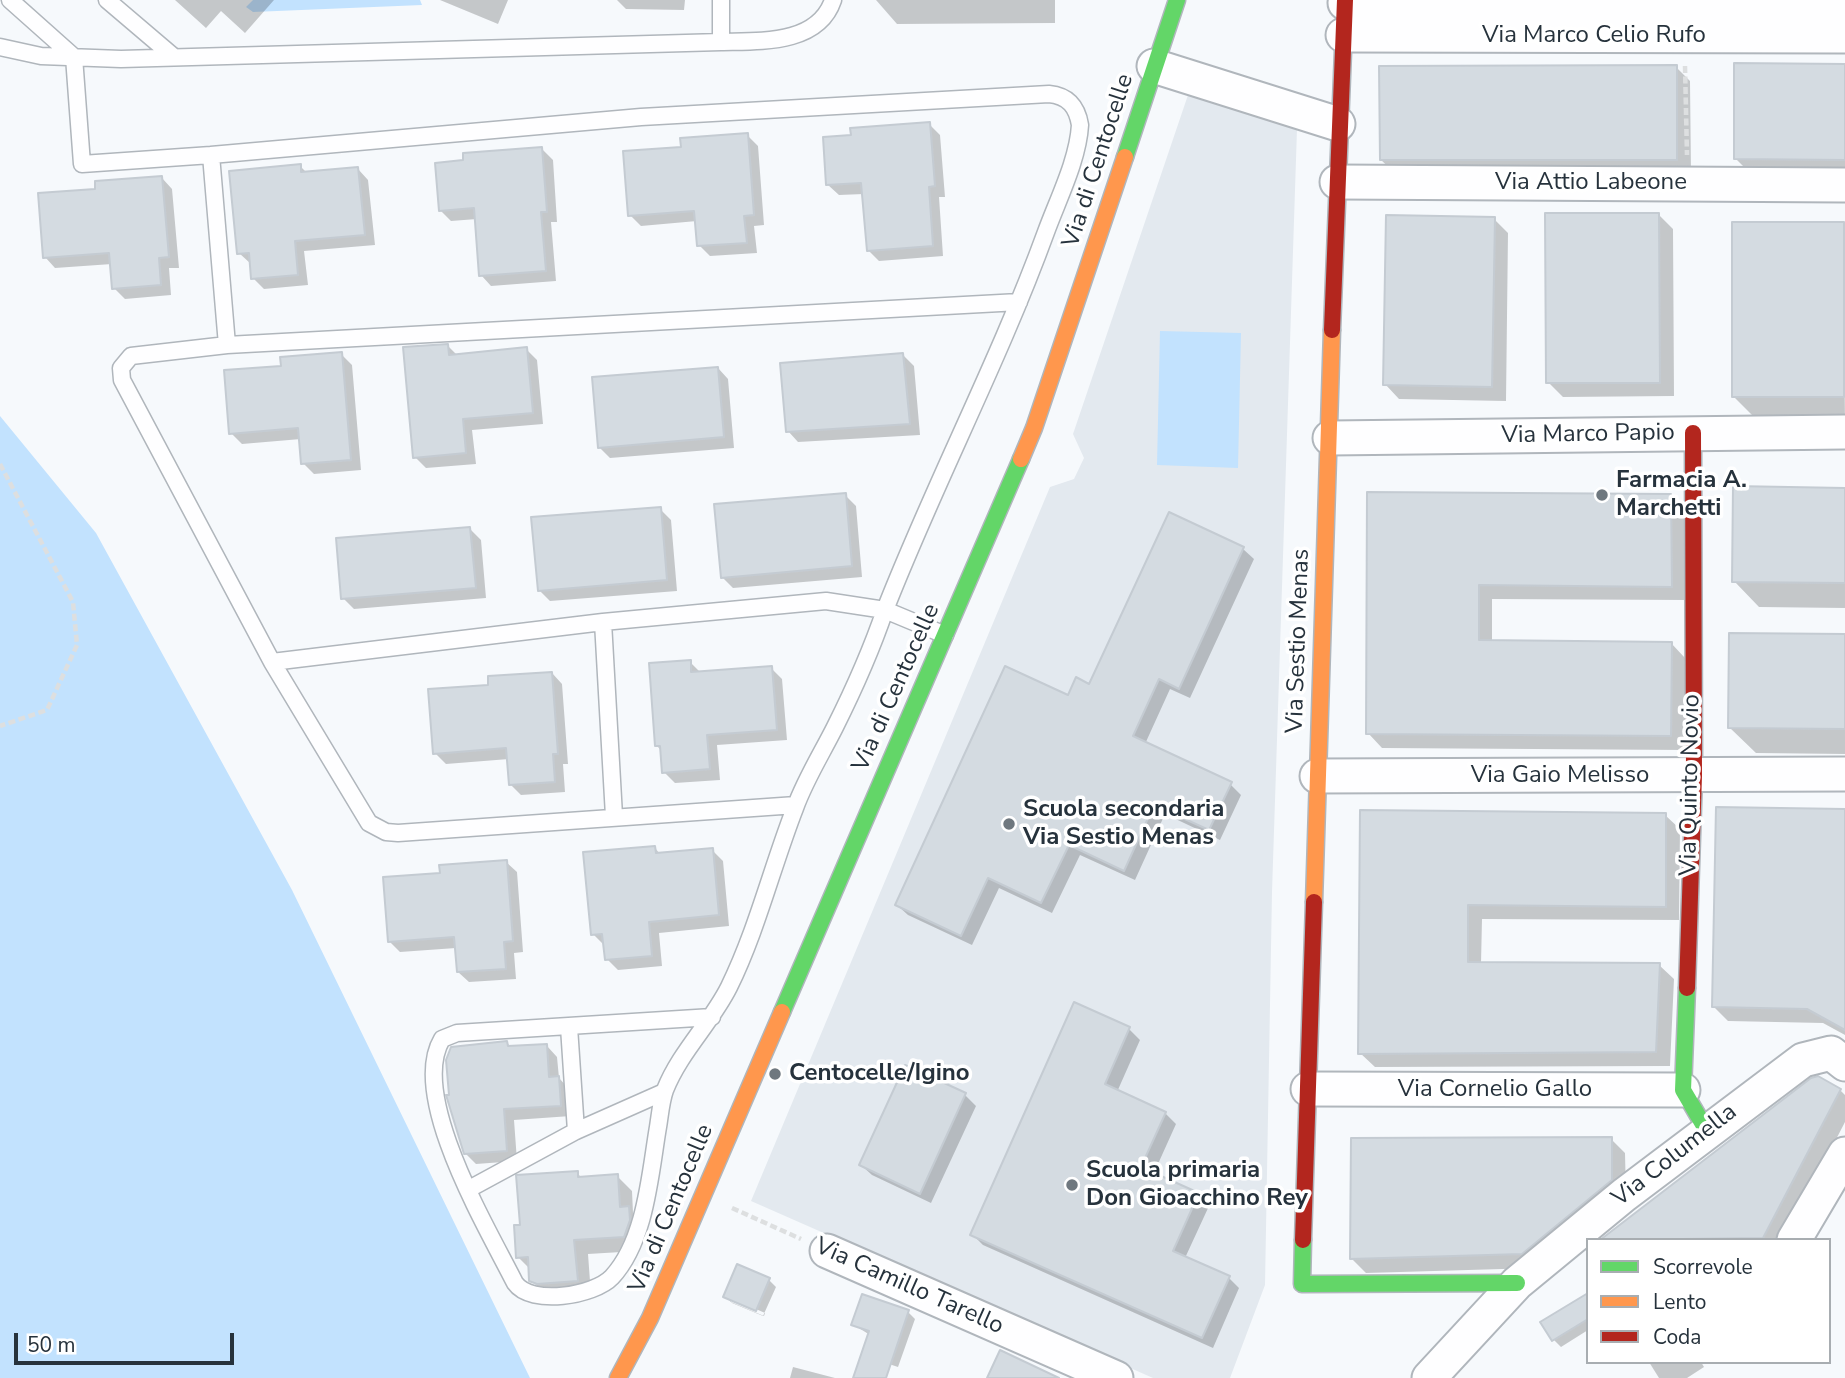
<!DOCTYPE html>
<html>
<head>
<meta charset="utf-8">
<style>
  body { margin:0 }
  #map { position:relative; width:1845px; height:1378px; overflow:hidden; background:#f6f9fc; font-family:"Nunito Sans",sans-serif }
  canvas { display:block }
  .legend { position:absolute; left:1586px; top:1238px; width:245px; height:126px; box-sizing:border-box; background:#fff; border:2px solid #a8adb1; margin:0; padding:9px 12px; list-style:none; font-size:21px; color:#26323c }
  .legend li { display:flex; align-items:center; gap:14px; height:35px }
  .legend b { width:35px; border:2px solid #a8adb1 }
  .scale { position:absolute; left:14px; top:1333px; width:220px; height:32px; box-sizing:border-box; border:4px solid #26323c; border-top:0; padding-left:9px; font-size:21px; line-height:24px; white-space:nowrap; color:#26323c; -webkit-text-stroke:5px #fff; paint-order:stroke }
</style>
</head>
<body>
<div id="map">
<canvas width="1845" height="1378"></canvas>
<ul class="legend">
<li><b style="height:9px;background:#63d668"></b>Scorrevole</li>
<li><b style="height:9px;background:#ff974d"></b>Lento</li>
<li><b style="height:9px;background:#b3261e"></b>Coda</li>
</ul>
<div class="scale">50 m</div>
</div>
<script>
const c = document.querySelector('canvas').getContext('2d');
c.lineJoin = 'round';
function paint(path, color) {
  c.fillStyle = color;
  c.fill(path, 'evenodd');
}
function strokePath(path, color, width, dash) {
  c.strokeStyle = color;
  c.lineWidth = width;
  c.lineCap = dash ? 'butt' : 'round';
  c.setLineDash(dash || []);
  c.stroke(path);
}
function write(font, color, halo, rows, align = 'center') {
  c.font = font + ' "Nunito Sans",sans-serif';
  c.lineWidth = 7;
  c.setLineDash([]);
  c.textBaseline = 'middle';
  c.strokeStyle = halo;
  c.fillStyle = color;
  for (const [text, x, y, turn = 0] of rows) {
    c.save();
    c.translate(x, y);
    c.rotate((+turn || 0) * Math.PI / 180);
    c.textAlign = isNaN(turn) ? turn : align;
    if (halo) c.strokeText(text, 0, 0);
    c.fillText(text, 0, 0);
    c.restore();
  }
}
paint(new Path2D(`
  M1188,95L1297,129L1272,892L1265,1285L1230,1378H1153L751,1201L1050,487L1074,479L1084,458L1073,434Z`), '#e3e9ef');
paint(new Path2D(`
  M253,0H420L422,5L253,12L246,7Z
  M1160,331L1241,333L1238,468L1157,465Z
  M0,416L96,533L292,890L530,1378H0Z`), '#c2e2fe');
paint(new Path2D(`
  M175,0H274L245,33L221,11L206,28Z
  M440,0H508L498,24Z
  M617,0H685L684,10L626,9Z
  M876,0H1055V23L897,24Z
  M1845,66V187H1764L1736,159Z
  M1676,67L1690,81L1691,174H1396L1381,160Z
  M929,124L940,135L945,197H939L943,256L879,261L868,250L864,194L839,195L828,185L853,137Z
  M747,135L758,146L764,225L754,226L757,253L710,256L699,245L697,221L641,226L630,215L683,148Z
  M542,149L553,160L557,222H551L556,281L491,286L481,275L477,219L451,221L440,210Z
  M300,166L308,174L358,169L368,180L375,245L304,251L308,285L264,289L253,278L251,264L239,253Z
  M162,178L172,189L179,268H169L171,295L125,299L114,288L112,264L55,268L45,257L97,191Z
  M1659,215L1673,229L1674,396L1563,397L1548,382Z
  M1494,219L1508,233L1506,401L1399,399L1385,384Z
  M1843,224L1845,424H1761L1733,396Z
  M447,345L458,356L526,349L537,360L543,424L472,430L476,464L426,468L415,457Z
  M341,354L352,365L361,470L314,474L303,463L301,439L242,444L231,433L283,367Z
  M903,355L914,366L920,435L798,442L788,431Z
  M718,368L728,379L734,448L610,458L599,447Z
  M1845,489V608L1759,607L1734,581Z
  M1369,494L1671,496L1685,511V600L1492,599V642L1671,643L1685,658V750L1382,748L1368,733Z
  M845,495L856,506L862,577L733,588L722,577Z
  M660,509L671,520L677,591L550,601L539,590Z
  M470,529L481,540L486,598L354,609L343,598Z
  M1243,549L1254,559L1190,698L1170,689L1145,744L1230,784L1241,795L1220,840L1165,814L1135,880L1080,855L1052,913L999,888L972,945L908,915L897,905L1069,697L1090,686Z
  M1845,636V754L1756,753L1730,728Z
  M690,662L701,673L771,668L782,679L787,740L717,745L720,780L675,783L664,772L663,752L656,745Z
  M552,673L562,684L568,764H563L565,792L521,795L510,784L509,759L446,764L435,753L490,687Z
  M1845,811V1035L1823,1023L1728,1021L1714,1007Z
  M1362,812L1665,815L1680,829L1679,920L1482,919L1481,964L1659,965L1674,979L1670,1066L1375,1067L1360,1053Z
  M654,847L661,855L712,850L723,861L729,926L659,933L662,966L618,970L607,959L604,945L593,934Z
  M506,862L517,872L523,952L514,953L516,979L469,982L458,972L456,948L400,952L389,941L442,875Z
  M1129,1029L1140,1040L1117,1092L1165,1113L1176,1124L1153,1175L1198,1195L1209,1206L1185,1258L1229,1278L1239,1288L1213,1348L983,1245L972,1234Z
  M507,1043L512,1048L547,1046L557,1057L559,1078L569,1089L571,1116L514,1120L517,1161L476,1164L465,1153Z
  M906,1067L965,1095L976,1106L931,1203L872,1175L861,1165Z
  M1840,1090L1845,1095V1122L1784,1240H1620Z
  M1611,1139L1625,1153L1626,1195L1537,1268L1366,1273L1351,1258Z
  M577,1173L582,1178L617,1176L632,1191L633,1213L643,1223L644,1235L638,1251L588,1254L591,1295H546L531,1280L530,1269L518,1257L522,1226Z
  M769,1280L776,1287L763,1316L732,1303L725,1296ZM731,1298L765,1313L764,1316L731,1302Z
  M1588,1295V1330L1561,1347L1554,1340Z
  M908,1312L915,1319L898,1367L871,1358L870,1335L854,1325Z
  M1649,1362H1701L1704,1367L1687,1378H1659Z
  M793,1367L835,1378H790Z`), '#0003');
const building = new Path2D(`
  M1734,63L1845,64V160L1734,159Z
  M1677,65V160H1380L1379,66Z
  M930,122L935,186L929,187L933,246L867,251L861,183L826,185L823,137L851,135L850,128Z
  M748,133L754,215L744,216L747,243L697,246L694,211L628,216L623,151L681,147L680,138Z
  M542,147L547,212H541L546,271L479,276L474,208L439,211L435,163L463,160V153Z
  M301,164V172L358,167L365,235L295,241L298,275L251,279L249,253L237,254L229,171Z
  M162,176L169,257L159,258L161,285L112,289L109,253L43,258L38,193L95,189V181Z
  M1545,213H1659L1660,383H1546Z
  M1386,215L1495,217L1492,387L1383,385Z
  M1732,222H1844V397H1732Z
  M448,344L449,355L527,347L533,413L463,419L466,453L413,458L403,347Z
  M342,352L351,460L301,464L298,428L229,434L224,370L281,366L280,357Z
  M903,353L910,424L786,432L780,363Z
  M718,367L724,437L598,448L592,377Z
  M1733,486L1845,488V583L1732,582Z
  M1367,492L1671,494L1672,587L1479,585V640L1672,642L1671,736L1366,734Z
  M846,493L852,566L721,578L714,504Z
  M661,507L667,580L538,591L531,517Z
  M1169,512L1244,547L1179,689L1159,679L1133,736L1232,782L1209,830L1154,805L1124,871L1069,845L1041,903L988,878L961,936L895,905L1005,666L1068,695L1076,677L1089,684Z
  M470,527L476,588L341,599L336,538Z
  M1729,633L1845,634V729L1728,728Z
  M691,660V672L772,666L777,730L707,735L710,769L662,773L660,746H655L649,663Z
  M552,672L558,754H553L555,782L509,785L506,748L433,754L428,689L488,685V676Z
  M1716,807L1845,809V1030L1807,1009L1712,1007Z
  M1360,810L1666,813V907L1468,905V962L1660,963L1656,1052L1358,1054Z
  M655,846L656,853L713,848L719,915L649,922L652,956L605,960L602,934L591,935L583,852Z
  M507,860L513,941L504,942L506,969L457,972L454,937L388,942L383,877L440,873L439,865Z
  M1074,1002L1130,1027L1105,1084L1166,1112L1141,1167L1199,1193L1173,1251L1230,1276L1202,1338L970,1235Z
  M507,1041L508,1046L547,1044L549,1077L559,1076L561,1106L504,1109L507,1151L464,1154L446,1095H449L446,1060L451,1047Z
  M905,1065L966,1093L920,1194L859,1165Z
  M1818,1076L1841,1089L1763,1238L1600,1240L1811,1078Z
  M1612,1137V1180L1522,1254L1350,1259L1351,1138Z
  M578,1171V1177L618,1174L620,1207L629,1206L630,1220L624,1237L574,1240L578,1281L537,1284L529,1281L528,1257L516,1258L514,1225H520L516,1175Z
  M737,1264L770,1278L756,1311L723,1297Z
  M1588,1293V1319L1552,1341L1540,1322Z
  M862,1294L909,1310L886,1378H853L869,1331L851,1325Z
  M1000,1350L1059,1378H987Z`);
paint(building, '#d4dbe1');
strokePath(building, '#c4cbd2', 2);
const lane = new Path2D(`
  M10,0L74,57L82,164L211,155
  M107,0L174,57
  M721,0V42C759,41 818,45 833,0
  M0,47L41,56L121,59L721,42
  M227,345L131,356L121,368L122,380L272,662L369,823L386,832L398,833L796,805
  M603,622L614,816
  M272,662L603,622L826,601L885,610C935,482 999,361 1046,232C1058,199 1078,160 1080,125C1077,107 1069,96 1049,94L641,117L211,155L227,345L1019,302
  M712,1017L457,1033L442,1039C408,1096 488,1229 515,1283C531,1306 594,1296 612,1277C646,1240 650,1174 658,1127C660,1115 661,1101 665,1090C680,1052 711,1023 729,987C757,930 772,867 795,808C805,780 822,753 835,727C854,689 871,651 885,610L945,635
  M569,1027L576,1131
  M469,1189L576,1131L664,1092`);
const street = new Path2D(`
  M1345,3L1845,8
  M1343,35L1845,36
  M1154,66L1338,124
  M1337,182L1845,185
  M1330,438L1845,432
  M1317,776L1845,774
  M1308,1089L1683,1090
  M1794,1240L1845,1154
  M827,1251L1116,1378
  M1429,1378L1517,1283L1624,1195L1803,1060L1831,1053L1845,1064`);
const fast = new Path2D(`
  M1125,157L1177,0
  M1687,988L1683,1090L1707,1131
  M782,1012L1021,459
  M1303,1240L1302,1284L1517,1283`);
const slow = new Path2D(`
  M1021,459L1034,428L1125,157
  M1314,902L1332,330
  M618,1378L650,1318L782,1012`);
const jam = new Path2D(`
  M1332,330L1345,0
  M1687,988L1694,776L1693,433
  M1303,1240L1314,902`);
strokePath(lane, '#b0b6bc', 19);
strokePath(street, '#b0b6bc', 37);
strokePath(fast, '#b0b6bc', 19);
strokePath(slow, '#b0b6bc', 19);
strokePath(jam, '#b0b6bc', 19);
strokePath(new Path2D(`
  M1685,66L1687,155
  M0,464L73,602L77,645L47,710L0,726
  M732,1208L801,1239`), '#dddfe0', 4.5, [7, 3.5]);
strokePath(lane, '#fefeff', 16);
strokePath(street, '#fefeff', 33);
strokePath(fast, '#63d668', 16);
strokePath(slow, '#ff974d', 16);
strokePath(jam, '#b3261e', 16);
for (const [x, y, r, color] of [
  [1602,495,7,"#6f787f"],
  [1009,824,7,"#6f787f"],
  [775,1074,7,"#6f787f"],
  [1072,1185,7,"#6f787f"]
]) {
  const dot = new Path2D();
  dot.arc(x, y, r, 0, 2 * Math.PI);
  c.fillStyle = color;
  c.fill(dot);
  strokePath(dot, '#fff', 2.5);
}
write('24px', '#26323c', '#fff', [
  ["Via Marco Celio Rufo",1594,36],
  ["Via di Centocelle",1099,161,-72],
  ["Via Attio Labeone",1591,183],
  ["Via Marco Papio",1588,435,-1],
  ["Via Sestio Menas",1299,641,-88],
  ["Via di Centocelle",897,688,-66],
  ["Via Gaio Melisso",1560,776],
  ["Via Quinto Novio",1691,785,-89],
  ["Via Cornelio Gallo",1495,1090],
  ["Via Columella",1675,1156,-38],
  ["Via di Centocelle",672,1209,-67],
  ["Via Camillo Tarello",909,1287,24]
]);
write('bold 24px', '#26323c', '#fff', [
  ["Farmacia A.",1616,481],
  ["Marchetti",1616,509],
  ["Scuola secondaria",1023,810],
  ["Via Sestio Menas",1023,838],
  ["Centocelle/Igino",789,1074],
  ["Scuola primaria",1086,1171],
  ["Don Gioacchino Rey",1086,1199]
], 'left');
</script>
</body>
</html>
